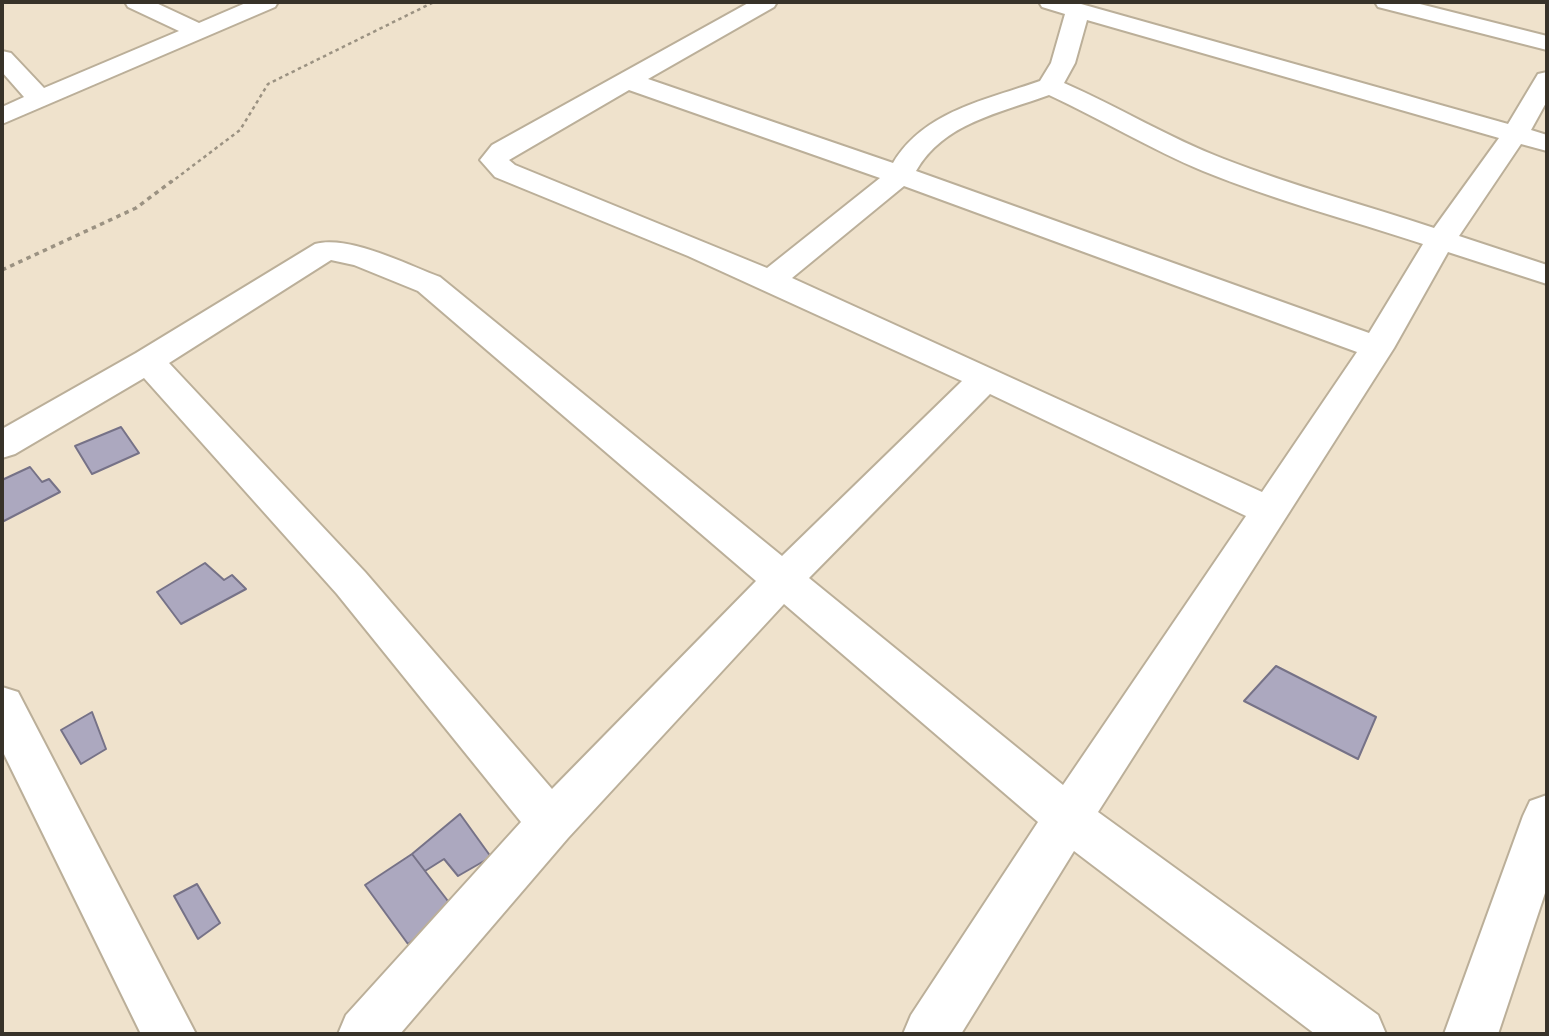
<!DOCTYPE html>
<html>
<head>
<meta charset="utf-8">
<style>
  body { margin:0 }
  #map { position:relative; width:1549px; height:1036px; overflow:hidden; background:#efe2cc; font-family:"Sofia Sans Condensed",sans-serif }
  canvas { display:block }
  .frame { position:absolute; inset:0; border:4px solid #373229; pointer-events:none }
</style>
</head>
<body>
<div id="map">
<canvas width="1549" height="1036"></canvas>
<div class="frame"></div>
</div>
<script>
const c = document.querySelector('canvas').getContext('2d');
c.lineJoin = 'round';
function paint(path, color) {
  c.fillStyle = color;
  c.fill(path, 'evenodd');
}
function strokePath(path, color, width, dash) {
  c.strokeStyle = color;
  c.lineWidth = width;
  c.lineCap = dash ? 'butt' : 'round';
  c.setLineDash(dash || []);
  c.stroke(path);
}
const building = new Path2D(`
  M121,427L139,453L92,474L75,446Z
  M30,467L42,482L49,479L60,492L2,522V480Z
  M205,563L224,580L232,575L246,589L181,624L157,592Z
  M1276,666L1376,717L1358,759L1244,701Z
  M92,712L106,749L81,764L61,730Z
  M460,814L491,857L458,876L444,859L425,871L412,854Z
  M412,854L454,909L408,944L365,885Z
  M197,884L220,923L198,939L174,896Z`);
paint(building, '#aca8bf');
strokePath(building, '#767287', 2);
const minor = new Path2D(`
  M125,2H154L199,23L248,2H278L275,7L2,124V107L24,97L2,72V51L11,53L44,88L179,31L128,7Z
  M750,2H777L774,7L648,79L893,163C924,111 986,100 1040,81L1051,63L1065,14L1042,7L1039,2H1074L1508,124L1538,74L1547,72V101L1531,130L1547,135V151L1521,144L1459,236L1547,265V284L1448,252L1394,348L1098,812L1378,1015L1386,1034H1315L1074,851L961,1034H903L911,1015L1038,822L784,604L568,838L400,1034H338L346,1015L521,822L337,594L144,378L15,454L2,458V429L136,353L315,244C350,235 407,265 440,277L782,556L962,381L688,256L495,177L480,160L492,145ZM1087,20L1499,138L1434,228C1365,205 1293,186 1224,159C1169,138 1119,107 1064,83L1075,63ZM629,90L880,178L767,268L515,165L509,160ZM1049,95C1101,119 1150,149 1203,171C1274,200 1350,220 1423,244L1369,333L916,171C943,123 1000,113 1049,95ZM904,186L1357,352L1262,492L792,278ZM331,260L354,265L418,291L756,581L552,789L365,572L169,363ZM990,394L1246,516L1063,785L809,578Z
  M1375,2H1412L1547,36V50L1378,7Z
  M2,687L18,692L196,1034H141L2,750Z
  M1547,795V887L1498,1034H1444L1523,816L1530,801Z`);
strokePath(minor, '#bbaf99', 4);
strokePath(new Path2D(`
  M170,183L240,130L268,84L434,2`), '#9b9282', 2.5, [3.5, 3.5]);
strokePath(new Path2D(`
  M2,270L136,208L172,181`), '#9b9282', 3.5, [4.5, 4.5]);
paint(minor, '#fff');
</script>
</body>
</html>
